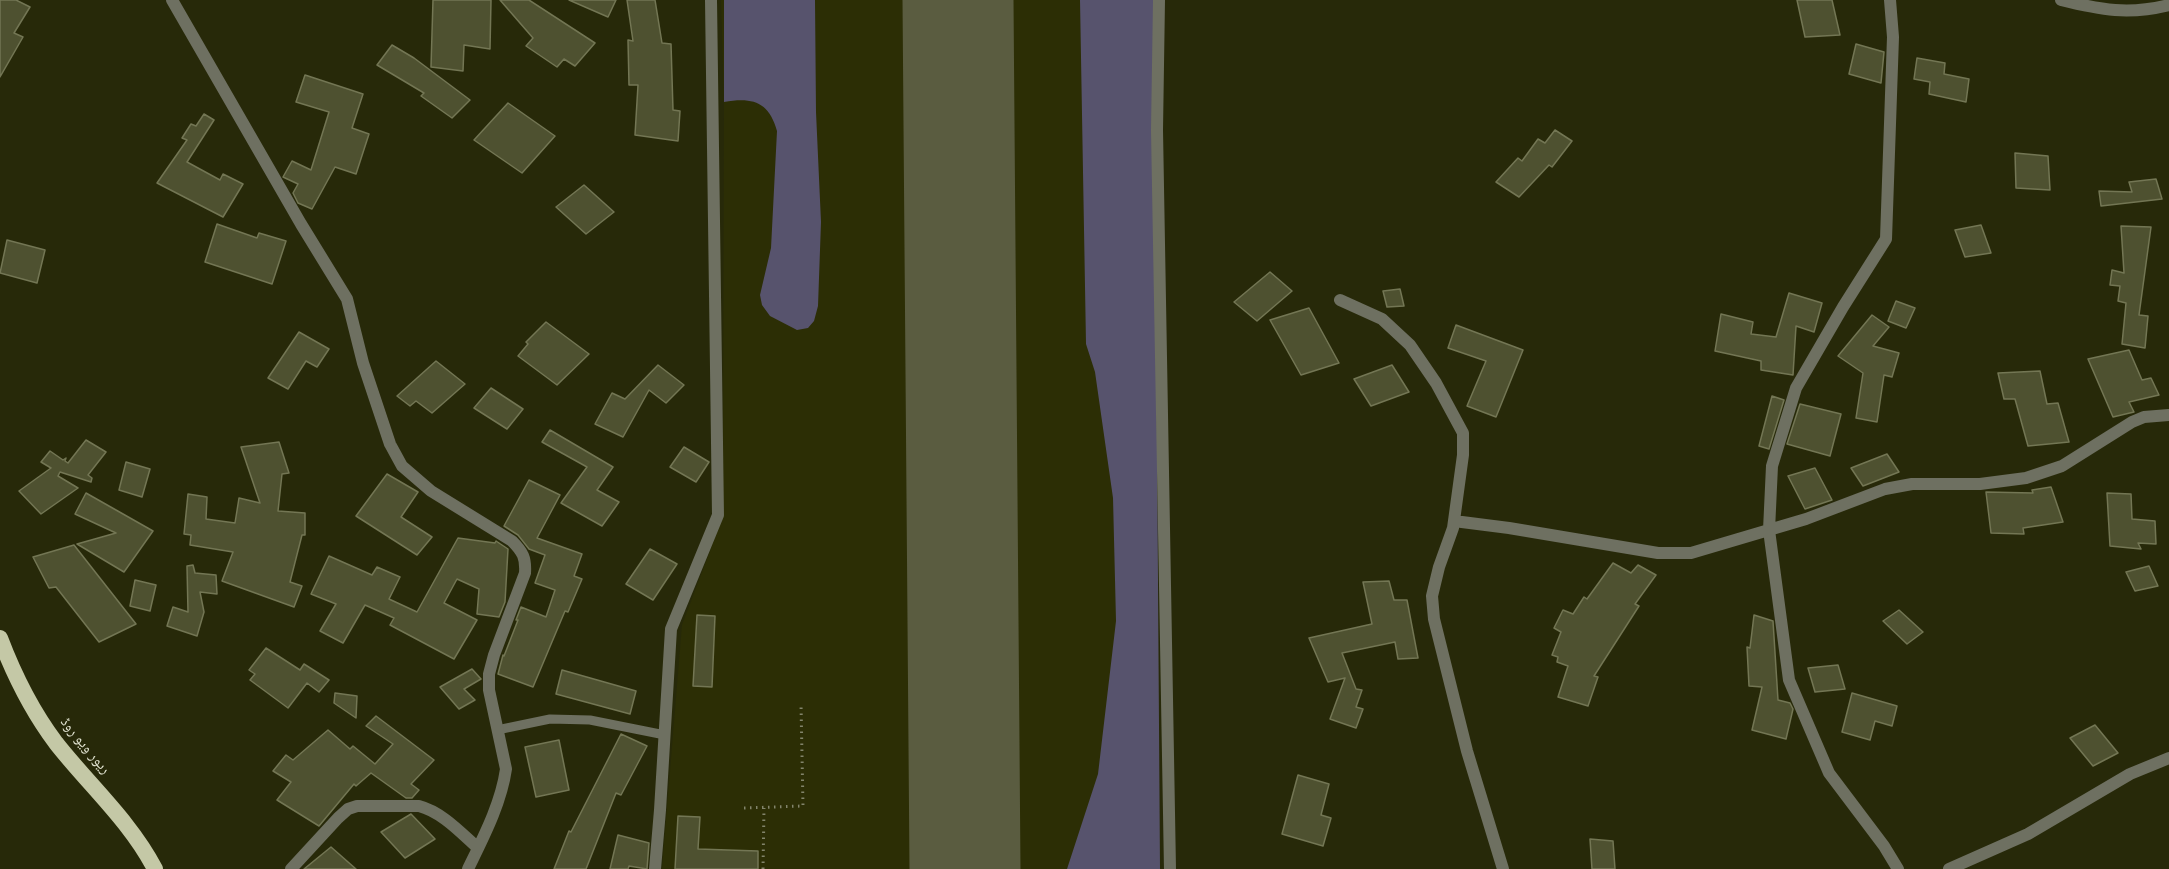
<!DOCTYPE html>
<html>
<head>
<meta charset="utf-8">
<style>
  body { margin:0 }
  canvas { display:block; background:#272909 }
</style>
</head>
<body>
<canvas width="2169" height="869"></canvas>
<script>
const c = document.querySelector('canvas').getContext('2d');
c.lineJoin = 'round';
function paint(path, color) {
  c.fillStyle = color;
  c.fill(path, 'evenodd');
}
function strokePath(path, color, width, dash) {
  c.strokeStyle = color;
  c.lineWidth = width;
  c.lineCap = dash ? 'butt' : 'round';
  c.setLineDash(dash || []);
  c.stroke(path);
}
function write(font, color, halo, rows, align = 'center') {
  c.font = font + ' "Roboto Condensed","Noto Naskh Arabic",sans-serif';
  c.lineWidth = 5;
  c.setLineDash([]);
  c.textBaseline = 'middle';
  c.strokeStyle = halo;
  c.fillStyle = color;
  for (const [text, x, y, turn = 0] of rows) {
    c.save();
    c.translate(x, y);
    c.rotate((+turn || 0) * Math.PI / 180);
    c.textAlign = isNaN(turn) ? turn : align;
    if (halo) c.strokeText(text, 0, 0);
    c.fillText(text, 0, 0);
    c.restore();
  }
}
paint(new Path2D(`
  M721,0H1154L1160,869H662L682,625L723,517L724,102Z`), '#2c2e05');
paint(new Path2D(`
  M724,0H815L816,112L821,222L818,306L814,321L808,328L797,330L770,316L762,305L760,295L771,248L777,131C769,102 753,97 724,102Z
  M1080,0H1154L1160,869H1067L1098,774L1116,621L1113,498L1095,372L1086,344Z`), '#57536d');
strokePath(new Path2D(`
  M958,0L965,869`), '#5a5c40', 111);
const building = new Path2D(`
  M0,0H16L30,7L14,33L23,37L0,77Z
  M433,0H491L490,49L464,45L463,71L431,67Z
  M500,0H529L595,43L575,66L564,59L557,67L526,46L533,38Z
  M569,0H616L608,17Z
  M627,0H655L662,43L671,44L673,110L680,111L678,141L635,135L638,85H629L628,40L633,41Z
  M1797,0H1832L1840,35L1805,37Z
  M1856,44L1884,52L1881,83L1849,74Z
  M392,45L414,58L470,100L452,118L421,96L424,93L377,65Z
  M1917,58L1945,63L1944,74L1969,79L1966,102L1929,94L1930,82L1914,79Z
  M305,75L363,94L352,128L369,134L356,174L335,167L312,209L298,203L293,193L298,184L283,177L292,161L311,170L329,112L296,102Z
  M508,103L555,136L522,173L474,140Z
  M204,114L214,120L187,162L220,180L223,174L243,184L223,217L157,183L187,140L182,138L191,124L196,126Z
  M1555,130L1572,141L1552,167L1549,165L1519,197L1496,182L1518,158L1522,161L1538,139L1545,143Z
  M2015,153L2048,156L2050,190L2016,188Z
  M2156,179L2162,199L2101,206L2099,191L2132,192L2129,182Z
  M584,185L614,212L586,234L556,207Z
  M217,224L257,238L259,233L286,241L272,284L205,262Z
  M1981,225L1991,253L1965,257L1955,230Z
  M2121,226L2151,227L2139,315L2148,316L2145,348L2122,344L2126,303L2118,301L2120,286L2110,285L2112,270L2124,273Z
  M7,240L45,250L37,283L0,273Z
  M1270,272L1292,291L1257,321L1234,302Z
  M1400,289L1404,306L1387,307L1383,291Z
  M1789,293L1822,303L1814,332L1796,326L1793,375L1761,370V361L1715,351L1721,314L1753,322L1751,334L1776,337Z
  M1896,301L1915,308L1906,328L1888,321Z
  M1309,308L1339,363L1301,375L1270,320Z
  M1872,315L1889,327L1873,346L1899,353L1892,377L1884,375L1877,422L1856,418L1863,373L1838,356Z
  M546,322L589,354L557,385L518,356L528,344L526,342Z
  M1456,325L1523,350L1496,417L1467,406L1486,361L1448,348Z
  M299,332L329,349L317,367L306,361L288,389L268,378Z
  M2129,350L2142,380L2151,378L2159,395L2129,402L2134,412L2113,417L2088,359Z
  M436,361L465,384L432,413L416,401L410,406L397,396Z
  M658,365L684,385L666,403L649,390L623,437L595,424L612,393L625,399Z
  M1392,365L1409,392L1371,406L1354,379Z
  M2040,371L2047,404L2058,403L2069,442L2028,446L2015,399H2004L1998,373Z
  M491,388L523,409L507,429L474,408Z
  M1772,396L1784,400L1769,449L1759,446Z
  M1800,404L1841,414L1830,456L1787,444Z
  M550,430L613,467L597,490L619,502L602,526L561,503L587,467L542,442Z
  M86,440L106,452L88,475L92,478L91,482L60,472L58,476L78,488L41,514L19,491L51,468L41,462L50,451L63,460L66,458L65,461L68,463Z
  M279,442L289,473L282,474L278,511L305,513V535H302L290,582L302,586L294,607L222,581L233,552L190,545L191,535L184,534L188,494L207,497L206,519L235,523L239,498L260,503L241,447Z
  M684,447L709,462L696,482L670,467Z
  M1887,454L1899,472L1863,486L1851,468Z
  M126,462L150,469L142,497L119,490Z
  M1815,468L1832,500L1805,509L1788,476Z
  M387,474L418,492L401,517L432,537L417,555L356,516Z
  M529,480L560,495L537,538L582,554L574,576L582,579L568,612L565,611L533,687L498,674L503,655L504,656L518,620H516L521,607L546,617L555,590L535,583L545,555L529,549L518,535L504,526Z
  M2051,487L2063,522L2023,528L2024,534L1991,533L1986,492L2033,493L2032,490Z
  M86,493L153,531L124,572L77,544L116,533L75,514Z
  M2107,493L2131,494L2132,519L2155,521L2156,544L2138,543L2141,549L2110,546Z
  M458,538L495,543L496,541L508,549L505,602L499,617L477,614L479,589L457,579L444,603L477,620L454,659L390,625L394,618L365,605L343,643L320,631L336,604L311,594L329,556L372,575L377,567L400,577L389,599L417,612Z
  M74,545L136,624L99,642L56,587L49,588L33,557Z
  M650,549L677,564L653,600L626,584Z
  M1613,563L1631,573L1638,565L1656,575L1635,604L1639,606L1594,676L1598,677L1588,706L1558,697L1568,666L1557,662L1558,657L1552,655L1561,632L1554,628L1563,610L1573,614L1584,597L1587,599Z
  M193,565L195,573L216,575L217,594L200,592L204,612L197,636L167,626L173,607L188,612L187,566Z
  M2149,566L2158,586L2135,591L2126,572Z
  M135,580L156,585L150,611L130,606Z
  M1389,581L1394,600H1407L1418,658L1398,659L1395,642L1342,653L1356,689L1362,690L1356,707L1363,709L1356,728L1330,719L1345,678L1328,682L1309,638L1372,624L1363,582Z
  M1899,610L1923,632L1907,644L1883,621Z
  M697,615L715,616L712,687L693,686Z
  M1754,615L1773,621L1778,700L1790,703L1793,709L1786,739L1752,730L1762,687L1749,686L1747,647L1750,648Z
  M266,648L300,670L304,664L329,680L319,692L307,683L288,708L250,680L255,674L249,670Z
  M1838,665L1845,689L1815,692L1808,668Z
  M472,669L481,679L464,689L475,700L459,709L440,687Z
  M562,670L636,691L630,714L556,694Z
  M335,693L357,696L356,718L334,703Z
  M1852,693L1897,706L1892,726L1875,721L1870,740L1842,732Z
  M376,716L434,760L411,784L419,790L412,798H406L371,773L356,786L354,784L319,826L277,800L291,782L273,771L286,755L293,760L328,730L350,749L353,746L375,764L393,744L366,726Z
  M2095,725L2118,753L2093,766L2070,738Z
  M621,734L647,746L621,795L616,793L586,869H554L569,831L571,832Z
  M559,740L569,790L536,797L525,747Z
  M1298,775L1329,784L1321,815L1331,818L1323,846L1282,834Z
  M411,814L435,839L405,858L381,832Z
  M678,816L700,817L698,849L758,851V869H675Z
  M618,835L649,843L647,869L629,866L628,869H610Z
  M1590,839L1613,841L1615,869H1592Z
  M331,847L356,869H304Z`);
paint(building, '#4e5130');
strokePath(building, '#737654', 1.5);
strokePath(new Path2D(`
  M744,808L803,806L801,704
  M763,869L764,808`), '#82846b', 3, [1.5, 4.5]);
strokePath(new Path2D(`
  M497,730L550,719L590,720L665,735`), '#6e7061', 9);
strokePath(new Path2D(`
  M172,0L301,224L347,299L363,363L390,444L402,466L431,491L512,541C523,552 526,558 525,573L494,655L489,674V690L506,769C501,804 483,838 468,869
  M1890,0L1893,37L1886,239L1843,307L1796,388L1772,466L1769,530L1789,680L1829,773L1884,846L1898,869
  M2061,0C2101,10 2129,15 2169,5
  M1340,300L1382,319L1410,345L1436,383L1463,433V455L1453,528L1439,567L1432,596L1434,619L1467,751L1503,869
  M1454,521L1509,528L1658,553H1691L1806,519L1885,489L1912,484H1980L2026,478L2062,466L2132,422L2144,417L2169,415
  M291,869L338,818L348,809L357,806H419C442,812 461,833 478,848
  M655,869L660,810L671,629L718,515L711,0
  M1949,869L2028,834L2130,774L2169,758`), '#6e7061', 12);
strokePath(new Path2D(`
  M1159,0L1157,130L1170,869`), '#6e7061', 12);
strokePath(new Path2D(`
  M0,638C14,675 32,711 56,743C89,785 130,821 155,869`), '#c4c8a6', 16);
write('15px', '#e1e3d1', '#272909', [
  ["ریور ویو روڈ",85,746,50]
]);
</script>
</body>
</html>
